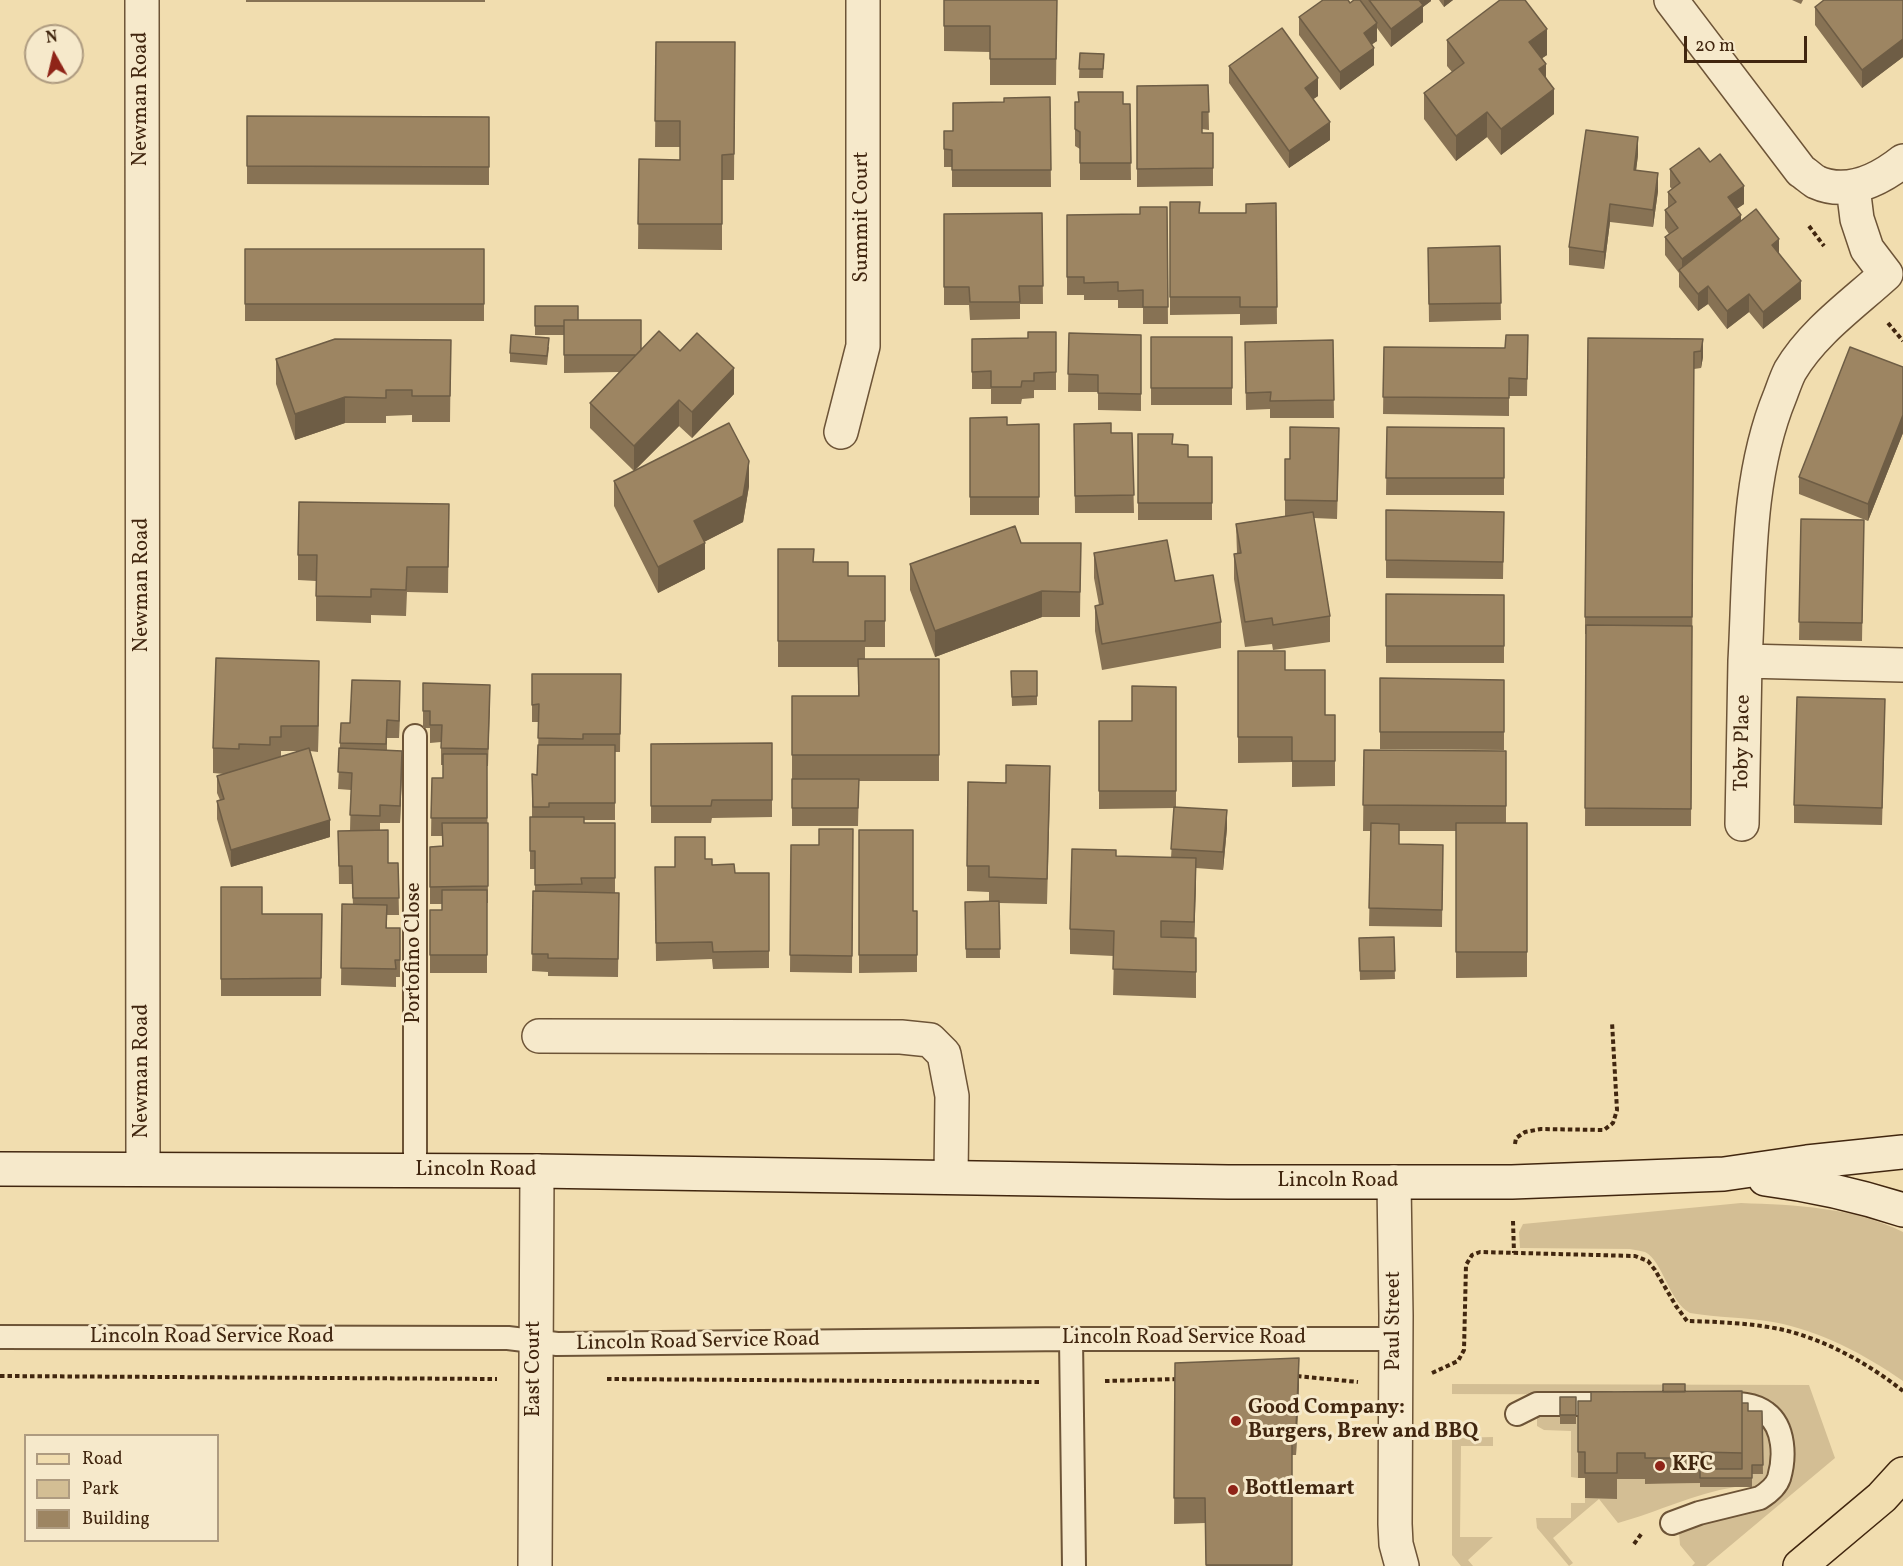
<!DOCTYPE html>
<html>
<head>
<meta charset="utf-8">
<style>
  body { margin:0 }
  #map { position:relative; width:1903px; height:1566px; overflow:hidden; background:#f1ddaf; font-family:Vollkorn,serif }
  canvas { display:block }
  .legend { position:absolute; left:24px; top:1434px; width:195px; height:108px; box-sizing:border-box; background:#f6e9cb; border:2px solid #ae9b80; margin:0; padding:8px 10px; list-style:none; font-size:18px; color:#41260f }
  .legend li { display:flex; align-items:center; gap:12px; height:30px }
  .legend b { width:30px; border:2px solid #ae9b80 }
  .north { position:absolute; left:24px; top:24px; width:60px; height:60px; box-sizing:border-box; background:#f6e9cb; border:2px solid #ae9b80; border-radius:50%; rotate:352deg; font-size:16px; font-weight:700; line-height:24px; text-align:center; color:#41260f }
  .north::after { content:''; display:block; margin:auto; width:21px; height:27px; background:#8f2418; clip-path:polygon(50% 0,100% 100%,50% 72%,0 100%) }
  .scale { position:absolute; left:1684px; top:36px; width:123px; height:27px; box-sizing:border-box; border:3px solid #41260f; border-top:0; padding-left:8px; font-size:18px; line-height:21px; white-space:nowrap; color:#41260f; -webkit-text-stroke:4px #f6e9cb; paint-order:stroke }
</style>
</head>
<body>
<div id="map">
<canvas width="1903" height="1566"></canvas>
<ul class="legend">
<li><b style="height:8px;background:#f1ddaf"></b>Road</li>
<li><b style="height:16px;background:#d3be94"></b>Park</li>
<li><b style="height:16px;background:#9d8562"></b>Building</li>
</ul>
<div class="north">N</div>
<div class="scale">20 m</div>
</div>
<script>
const c = document.querySelector('canvas').getContext('2d');
c.lineJoin = 'round';
function paint(path, color) {
  c.fillStyle = color;
  c.fill(path, 'evenodd');
}
function strokePath(path, color, width, dash) {
  c.strokeStyle = color;
  c.lineWidth = width;
  c.lineCap = dash ? 'butt' : 'round';
  c.setLineDash(dash || []);
  c.stroke(path);
}
function write(font, color, halo, rows, align = 'center') {
  c.font = font + ' Vollkorn,serif';
  c.lineWidth = 6;
  c.setLineDash([]);
  c.textBaseline = 'middle';
  c.strokeStyle = halo;
  c.fillStyle = color;
  for (const [text, x, y, turn = 0] of rows) {
    c.save();
    c.translate(x, y);
    c.rotate((+turn || 0) * Math.PI / 180);
    c.textAlign = isNaN(turn) ? turn : align;
    if (halo) c.strokeText(text, 0, 0);
    c.fillText(text, 0, 0);
    c.restore();
  }
}
paint(new Path2D(`
  M1741,1203C1795,1205 1853,1207 1903,1232V1381C1864,1354 1821,1331 1773,1322C1746,1317 1718,1318 1690,1313C1669,1302 1663,1261 1645,1252C1641,1251 1635,1250 1630,1249L1520,1248L1519,1232L1523,1224Z
  M1452,1384L1809,1385L1835,1458L1706,1566H1692L1695,1563L1680,1545L1679,1533L1789,1482C1798,1438 1799,1408 1749,1395L1452,1394Z
  M1537,1412H1663L1578,1427V1478L1571,1477V1431L1544,1430L1537,1426Z
  M1755,1413L1768,1430L1770,1466L1763,1482L1752,1491V1474H1763Z
  M1493,1437V1446H1461L1460,1537H1493L1468,1560L1473,1566H1461L1452,1555V1438Z
  M1617,1479H1645L1646,1484L1700,1483L1735,1487C1693,1494 1658,1512 1618,1523L1599,1499L1553,1538L1573,1563L1569,1566L1537,1528L1536,1518H1571V1503H1585V1498H1617Z`), '#d3be94');
const service = new Path2D(`
  M415,1171V736
  M0,1337L508,1338L557,1344L1071,1339H1396
  M1071,1339L1074,1566
  M1517,1414L1537,1404H1609
  M1672,1523L1699,1513L1760,1498C1768,1493 1776,1487 1779,1478C1785,1458 1785,1427 1766,1413C1752,1402 1733,1404 1717,1404`);
const minor = new Path2D(`
  M142,0L143,1169
  M1671,0L1801,171C1806,174 1811,179 1816,182C1847,196 1879,180 1903,161
  M1853,187L1857,219L1867,249L1886,274C1853,304 1813,332 1790,371C1786,379 1783,388 1780,396C1746,479 1750,573 1745,661L1903,665
  M841,432L863,346V0
  M1742,824L1745,661
  M539,1036L901,1037L930,1040L944,1054L952,1096L951,1176
  M1394,1182L1396,1316L1395,1524L1396,1544L1402,1566
  M535,1566L537,1171`);
const secondary = new Path2D(`
  M0,1169L537,1171L1228,1182H1512L1724,1174L1807,1162L1903,1152
  M1765,1179C1812,1185 1857,1195 1903,1210`);
const primary = new Path2D(`
  M1800,1566L1882,1497L1903,1474`);
strokePath(service, '#6d5437', 26);
strokePath(minor, '#6d5437', 36);
strokePath(secondary, '#41260f', 36);
strokePath(primary, '#41260f', 36);
strokePath(new Path2D(`
  M1809,226L1824,246
  M1888,323L1903,341
  M1515,1144L1516,1138L1525,1132L1541,1129L1604,1130L1613,1123L1617,1110L1612,1022
  M1513,1221L1514,1253
  M1432,1373L1458,1361L1464,1350L1466,1265L1472,1255L1480,1252L1635,1256L1648,1261L1655,1270L1676,1306L1687,1321C1720,1322 1756,1323 1788,1331C1830,1342 1870,1365 1903,1391
  M0,1376L497,1379
  M1297,1376L1358,1382
  M607,1379L1040,1382
  M1105,1381L1178,1379
  M1634,1544L1642,1533`), '#41260f', 4, [4.5, 3]);
strokePath(service, '#f6e9cb', 22);
strokePath(minor, '#f6e9cb', 33);
strokePath(secondary, '#f6e9cb', 33);
strokePath(primary, '#f1ddaf', 33);
paint(new Path2D(`
  M246,0H485V2H246Z
  M944,0H1057L1056,85H990V52L944,51Z
  M1354,0H1431V1L1423,7V22L1391,47L1377,28V41L1372,44L1374,65L1340,90L1299,35V17L1350,3Z
  M1439,0H1453L1444,7Z
  M1792,0H1803L1801,4Z
  M1903,0V57L1862,88L1815,25V7Z
  M1447,40L1547,55L1542,58L1554,114L1501,155L1487,137L1456,161L1424,119V93L1452,72L1447,66Z
  M656,42H735L734,180H722V250L638,249L639,159L680,160V147H655Z
  M1080,53L1104,54L1103,78H1079Z
  M1229,66L1318,96L1313,99L1330,140L1289,168L1229,83Z
  M1208,85L1209,130L1202,129V133H1213V186L1137,187V86Z
  M1050,97L1051,187H952V167H944V131H953L1004,102Z
  M1075,102L1130,104L1131,180H1080V149L1075,146Z
  M247,116L489,117V185L247,184Z
  M1638,155L1636,170L1658,191L1653,227L1610,222L1604,269L1569,265V247Z
  M1710,162L1744,204L1736,209L1741,221L1779,254L1801,299L1763,329L1749,312L1727,329L1708,304L1698,311L1679,287V273L1665,255V237L1669,234L1665,228V210L1668,208V192L1672,189L1670,187V169Z
  M1170,202L1199,213H1246L1276,203L1277,324L1240,325V314L1170,315Z
  M1167,207L1168,324H1143V308H1118V300H1084V295H1067V215L1140,214Z
  M1042,213L1043,304H1020V319L970,320L969,305H944V214Z
  M1500,246L1501,320L1429,322L1428,248Z
  M245,249H484V321H245Z
  M535,306L578,320L641,350L680,351L734,394L692,438L679,426L635,470L749,486L743,522L704,542L705,569L658,593L614,506V481L634,471L590,428V403L619,372L564,373V335H535Z
  M1056,332V390H1034V398L1022,399L1021,404H991V389H972V339L1028,338Z
  M1069,333L1141,335V411L1098,410V392H1068Z
  M1528,335L1527,396H1509V416L1383,414L1384,347L1505,348Z
  M1151,337H1232V405H1151Z
  M1588,338L1703,339V357L1701,368L1694,369L1691,826H1585L1586,634H1585V617Z
  M451,340L450,422H412V415L386,416V423H345L295,440L276,384V359Z
  M1333,340L1334,418H1270V409L1246,410L1245,342Z
  M549,347L547,365L510,362V353Z
  M1903,367V433L1868,521L1799,494V477Z
  M970,418L1007,425L1039,424V515H970Z
  M1074,424L1111,433H1132L1134,513H1075Z
  M1387,427L1504,428V495H1386Z
  M1138,434L1173,444L1188,457H1212V520H1138Z
  M1339,445L1337,519L1314,518L1330,616V642L1273,650L1272,644L1245,647L1234,579V554L1237,553L1236,524L1285,516V459H1290Z
  M449,504L448,593L407,592L406,616L371,615V623L316,621V581L298,580V555Z
  M1386,510L1504,512L1503,579L1386,578Z
  M1801,519L1864,520L1862,641L1799,640Z
  M1021,543H1081L1080,617H1042L935,657L910,590V564Z
  M778,549L848,576H885V647H865V659H939V781H859L858,826H792V755L858,696V667H778Z
  M1094,553L1175,581L1221,622V648L1102,670L1095,631V606L1099,605L1094,578Z
  M1386,594L1504,595V663H1386Z
  M1238,651L1285,670L1325,715H1335V786L1292,787V762L1238,763Z
  M1011,671H1037V705L1012,706Z
  M532,674H621L620,752H615V820H584V823H615V893H619L618,977L548,976V972L532,971L533,891H535V869H530V817H532V774L537,775L539,722H532Z
  M1380,678L1504,680V750L1380,749Z
  M423,683L490,703L488,766H487L488,903H487V973H430V910H442V904H430V847L442,846V836H431L432,778H443V765H441V742L430,743V728H423Z
  M319,686L318,752L310,751L330,837L231,867L217,819V801L220,800L217,793V776L224,774L213,773V748ZM281,751H299L281,757Z
  M1176,687V807L1227,828L1223,870L1196,868L1194,938L1196,964V998L1113,995L1114,956L1070,954V929L1116,856L1171,858L1174,808L1099,809V721H1132Z
  M400,698L399,738H387V750L402,769L400,823H380V831L388,863H398L399,915H387V928H400V977H396V987L341,985L342,904L353,905L352,884H339L338,831H350L351,790L338,789L341,723H350Z
  M1885,717L1882,825L1794,823V805Z
  M772,743V817L712,818L711,823H651V744Z
  M1364,750L1506,751V823H1527V977L1456,978V831H1399V844L1443,845L1442,927L1369,926L1371,831H1363Z
  M1050,791L1047,904L999,903L1000,958H966L965,902H989V892L967,891V866Z
  M853,829L852,973L790,972L791,845H819Z
  M859,830L913,911H917V972L859,973Z
  M705,859L712,865L735,873H769V968L713,969L712,959L656,961L655,867H675Z
  M221,887L262,914H322L321,996H221Z
  M1394,937L1395,979L1360,980L1359,938Z
  M1175,1363L1299,1383L1296,1455H1292V1566H1206L1205,1523L1174,1524Z
  M1685,1392L1742,1403L1748,1411H1762L1763,1474H1752V1487H1700V1483L1645,1484V1479H1617V1499L1585,1498V1478H1578V1401H1591Z
  M1560,1397H1576V1424H1560Z`), '#877254');
paint(new Path2D(`
  M1416,0H1431V1L1423,7V22L1391,47V29Z
  M1444,0H1453L1444,7Z
  M1377,23V41L1364,50V33Z
  M1547,29V55L1529,67V42Z
  M1903,39V57L1862,88V70Z
  M1374,48V65L1340,90V72Z
  M1546,64V89L1539,69Z
  M1318,78V96L1305,105V88Z
  M1554,89V114L1501,155V129Z
  M1487,112V137L1456,161V136Z
  M1330,122V140L1289,168V151Z
  M1638,137V155L1634,187V170Z
  M1658,173V191L1653,227V210Z
  M1744,186V204L1728,215V197Z
  M1610,204V222L1604,269V252Z
  M1741,215V233L1682,273V259Z
  M1779,239V256L1772,245Z
  M1801,281V299L1763,329V312Z
  M1708,286V304L1698,311V294Z
  M1749,294V312L1727,329V311Z
  M1703,339V357L1701,368V351Z
  M734,368V394L692,438V412Z
  M345,397V423L295,440V414Z
  M679,400V426L634,471V446Z
  M1903,415V433L1868,521V504Z
  M749,461V486L743,522L694,547V521Z
  M705,543V569L658,593V567Z
  M1042,591V617L935,657V631Z
  M319,661V686L318,752V726Z
  M400,681V698L399,738V721Z
  M402,751V769L400,823V806Z
  M1227,810V828L1223,870V852Z
  M330,820V837L231,867V850Z
  M1196,858V884L1194,948V922Z
  M1299,1358V1383L1296,1455V1429Z`), '#6e5d45');
const building = new Path2D(`
  M944,0H1057L1056,59H990V26H944Z
  M1323,0H1348L1350,3L1354,0H1360L1377,23L1364,33L1374,48L1340,72L1299,17Z
  M1369,0H1419L1423,5L1391,29Z
  M1500,0H1525L1547,29L1529,42L1546,64L1539,69L1554,89L1501,129L1487,112L1456,136L1424,93L1464,63L1447,40Z
  M1824,0H1903V39L1862,70L1815,7Z
  M1282,28L1318,78L1305,88L1330,122L1289,151L1229,66Z
  M656,42H735L734,154L722,155V224H638L639,159L680,160V121H655Z
  M1080,53L1104,54L1103,69H1079Z
  M1208,85L1209,112H1202V133H1213V168L1137,169V86Z
  M1078,92H1123V104H1130L1131,163H1080V132L1075,129V102H1079Z
  M1050,97L1051,170H952V150L944,149V131H953V103L1004,102V98Z
  M247,116L489,117V167L247,166Z
  M1586,130L1638,137L1634,170L1658,173L1653,210L1610,204L1604,252L1569,247Z
  M1699,148L1710,162L1720,154L1744,186L1728,197L1741,215L1682,259L1665,237L1678,228L1665,210L1676,202L1668,192L1680,183L1670,169Z
  M1170,202H1200L1199,213H1246V204L1276,203L1277,307H1240V297H1170Z
  M1140,207H1167L1168,307H1143V290L1118,291V282L1084,283V277H1067V215L1140,214Z
  M1756,209L1779,239L1772,245L1801,281L1763,312L1749,294L1727,311L1708,286L1698,294L1679,270Z
  M1042,213L1043,286H1019L1020,302H970L969,287H944V214Z
  M1500,246L1501,303L1429,304L1428,248Z
  M245,249H484V304H245Z
  M535,306H578V320H564V326H535Z
  M564,320H641V350L636,355H564Z
  M659,331L680,351L697,333L734,368L692,412L679,400L634,446L590,403Z
  M1028,332H1056V372L1034,373V381H1022L1021,387H991V371L972,372V339L1028,338Z
  M1069,333L1141,335V394L1098,393V375L1068,374Z
  M511,335L549,338L547,356L510,353Z
  M1506,335H1528L1527,379L1509,378V398L1383,397L1384,347L1505,348Z
  M1151,337H1232V388H1151Z
  M1588,338L1703,339L1701,351L1694,352L1692,617H1585Z
  M335,339L451,340L450,396H412V390H386V398L345,397L295,414L276,359Z
  M1333,340L1334,400L1270,401L1271,392L1246,393L1245,342Z
  M1850,347L1903,367V415L1868,504L1799,477Z
  M1007,417V425L1039,424V497H970V418Z
  M729,423L749,461L743,496L694,521L705,543L658,567L614,481Z
  M1111,423V433H1132L1134,495L1075,496L1074,424Z
  M1290,427L1339,428L1337,501L1285,500V459H1290Z
  M1387,427L1504,428V478H1386Z
  M1138,434H1173L1172,444L1188,445V457H1212V503H1138Z
  M299,502L449,504L448,567H407L406,590L371,589V597L316,596L317,555H298Z
  M1386,510L1504,512L1503,562L1386,560Z
  M1313,512L1330,616L1273,625L1272,618L1245,622L1234,554L1241,553L1236,524Z
  M1801,519L1864,520L1862,623L1799,622Z
  M1015,526L1021,543H1081L1080,592L1042,591L935,631L910,564Z
  M1167,540L1175,581L1213,575L1221,622L1102,644L1095,606L1103,604L1094,553Z
  M778,549H814L813,562H848V576H885V621H865V641H778Z
  M1386,594L1504,595V646H1386Z
  M1586,625L1692,626L1691,809L1585,808Z
  M1238,651H1285V670H1325V715H1335V761H1292V737H1238Z
  M216,658L319,661L318,726H281V737H270V745L239,744V749L213,748Z
  M858,659H939V755H792V696H859Z
  M1011,671H1037V696L1012,697Z
  M532,674H621L620,734H583V739L538,738L539,704L532,705Z
  M1380,678L1504,680V732H1380Z
  M352,680L400,681L399,721L387,720L386,744L340,743L341,723H350Z
  M423,683L490,685L488,749L441,748L442,725H430V711H423Z
  M1132,686L1176,687V791H1099V721H1132Z
  M1797,697L1885,699L1882,808L1794,805Z
  M772,743V800H712L711,806H651V744Z
  M538,745H615V803H549V807H533L532,774L537,775Z
  M309,748L330,820L231,850L217,801L224,799L217,776Z
  M339,748L402,751L400,806L380,805V816L350,815L352,773L338,772Z
  M1364,750L1506,751V806L1363,805Z
  M443,754H487V818H431L432,778H443Z
  M1006,765L1050,766L1047,879L989,877V866H967L968,782L1006,783Z
  M792,779H859L858,808H792Z
  M1174,807L1227,810L1223,852L1171,849Z
  M530,817H584V823H615V878H581L582,884L535,885V851H530Z
  M442,823H488V886L430,887V847L443,846Z
  M1371,823L1399,824V844L1443,845L1442,910L1369,908Z
  M1456,823H1527V952H1456Z
  M819,829H853L852,956L790,955L791,845H819Z
  M388,830V863H398L399,898H353L352,866H339L338,831Z
  M859,830H913V911H917V955H859Z
  M675,837H705V859H712V865L734,864L735,873H769V951L713,952L712,942L656,943L655,867H675Z
  M1072,849L1116,850V856L1196,858L1194,922L1161,921V937L1196,938V972L1113,969L1114,931L1070,929Z
  M221,887H262V914H322L321,978L221,979Z
  M442,890H487V955H430V910H442Z
  M533,891L619,893L618,959L548,958V954H532Z
  M999,901L1000,949H966L965,902Z
  M342,904L387,905L386,928H400V960H395L396,969L341,968Z
  M1394,937L1395,971H1360L1359,938Z
  M1299,1358L1296,1429L1292,1430V1565H1206L1205,1498H1174L1175,1363Z
  M1663,1384H1685V1392H1663Z
  M1742,1391V1453L1700,1452V1458H1645V1453H1617V1473H1585V1452H1578V1401H1591V1392Z
  M1560,1397H1576V1415H1560Z
  M1742,1403H1748V1411H1762L1763,1465H1752V1478H1700V1469H1742Z`);
paint(building, '#9d8562');
strokePath(building, '#6e5d45', 1.5);
for (const [x, y, r, color] of [
  [1236,1421,6,"#8f2418"],
  [1660,1466,6,"#8f2418"],
  [1233,1490,6,"#8f2418"]
]) {
  const dot = new Path2D();
  dot.arc(x, y, r, 0, 2 * Math.PI);
  c.fillStyle = color;
  c.fill(dot);
  strokePath(dot, '#f6e9cb', 2);
}
write('21px', '#41260f', '#f6e9cb', [
  ["Newman Road",142,99,-90],
  ["Summit Court",863,217,-90],
  ["Newman Road",143,585,-90],
  ["Toby Place",1744,743,-89],
  ["Portofino Close",415,953,-90],
  ["Newman Road",143,1071,-90],
  ["Lincoln Road",476,1171],
  ["Lincoln Road",1338,1182],
  ["Paul Street",1395,1321,-90],
  ["Lincoln Road Service Road",212,1338],
  ["Lincoln Road Service Road",1184,1339],
  ["Lincoln Road Service Road",698,1343,-1],
  ["East Court",535,1369,-90]
]);
write('bold 21px', '#41260f', '#f6e9cb', [
  ["Good Company:",1248,1409],
  ["Burgers, Brew and BBQ",1248,1433],
  ["KFC",1672,1466],
  ["Bottlemart",1245,1490]
], 'left');
</script>
</body>
</html>
